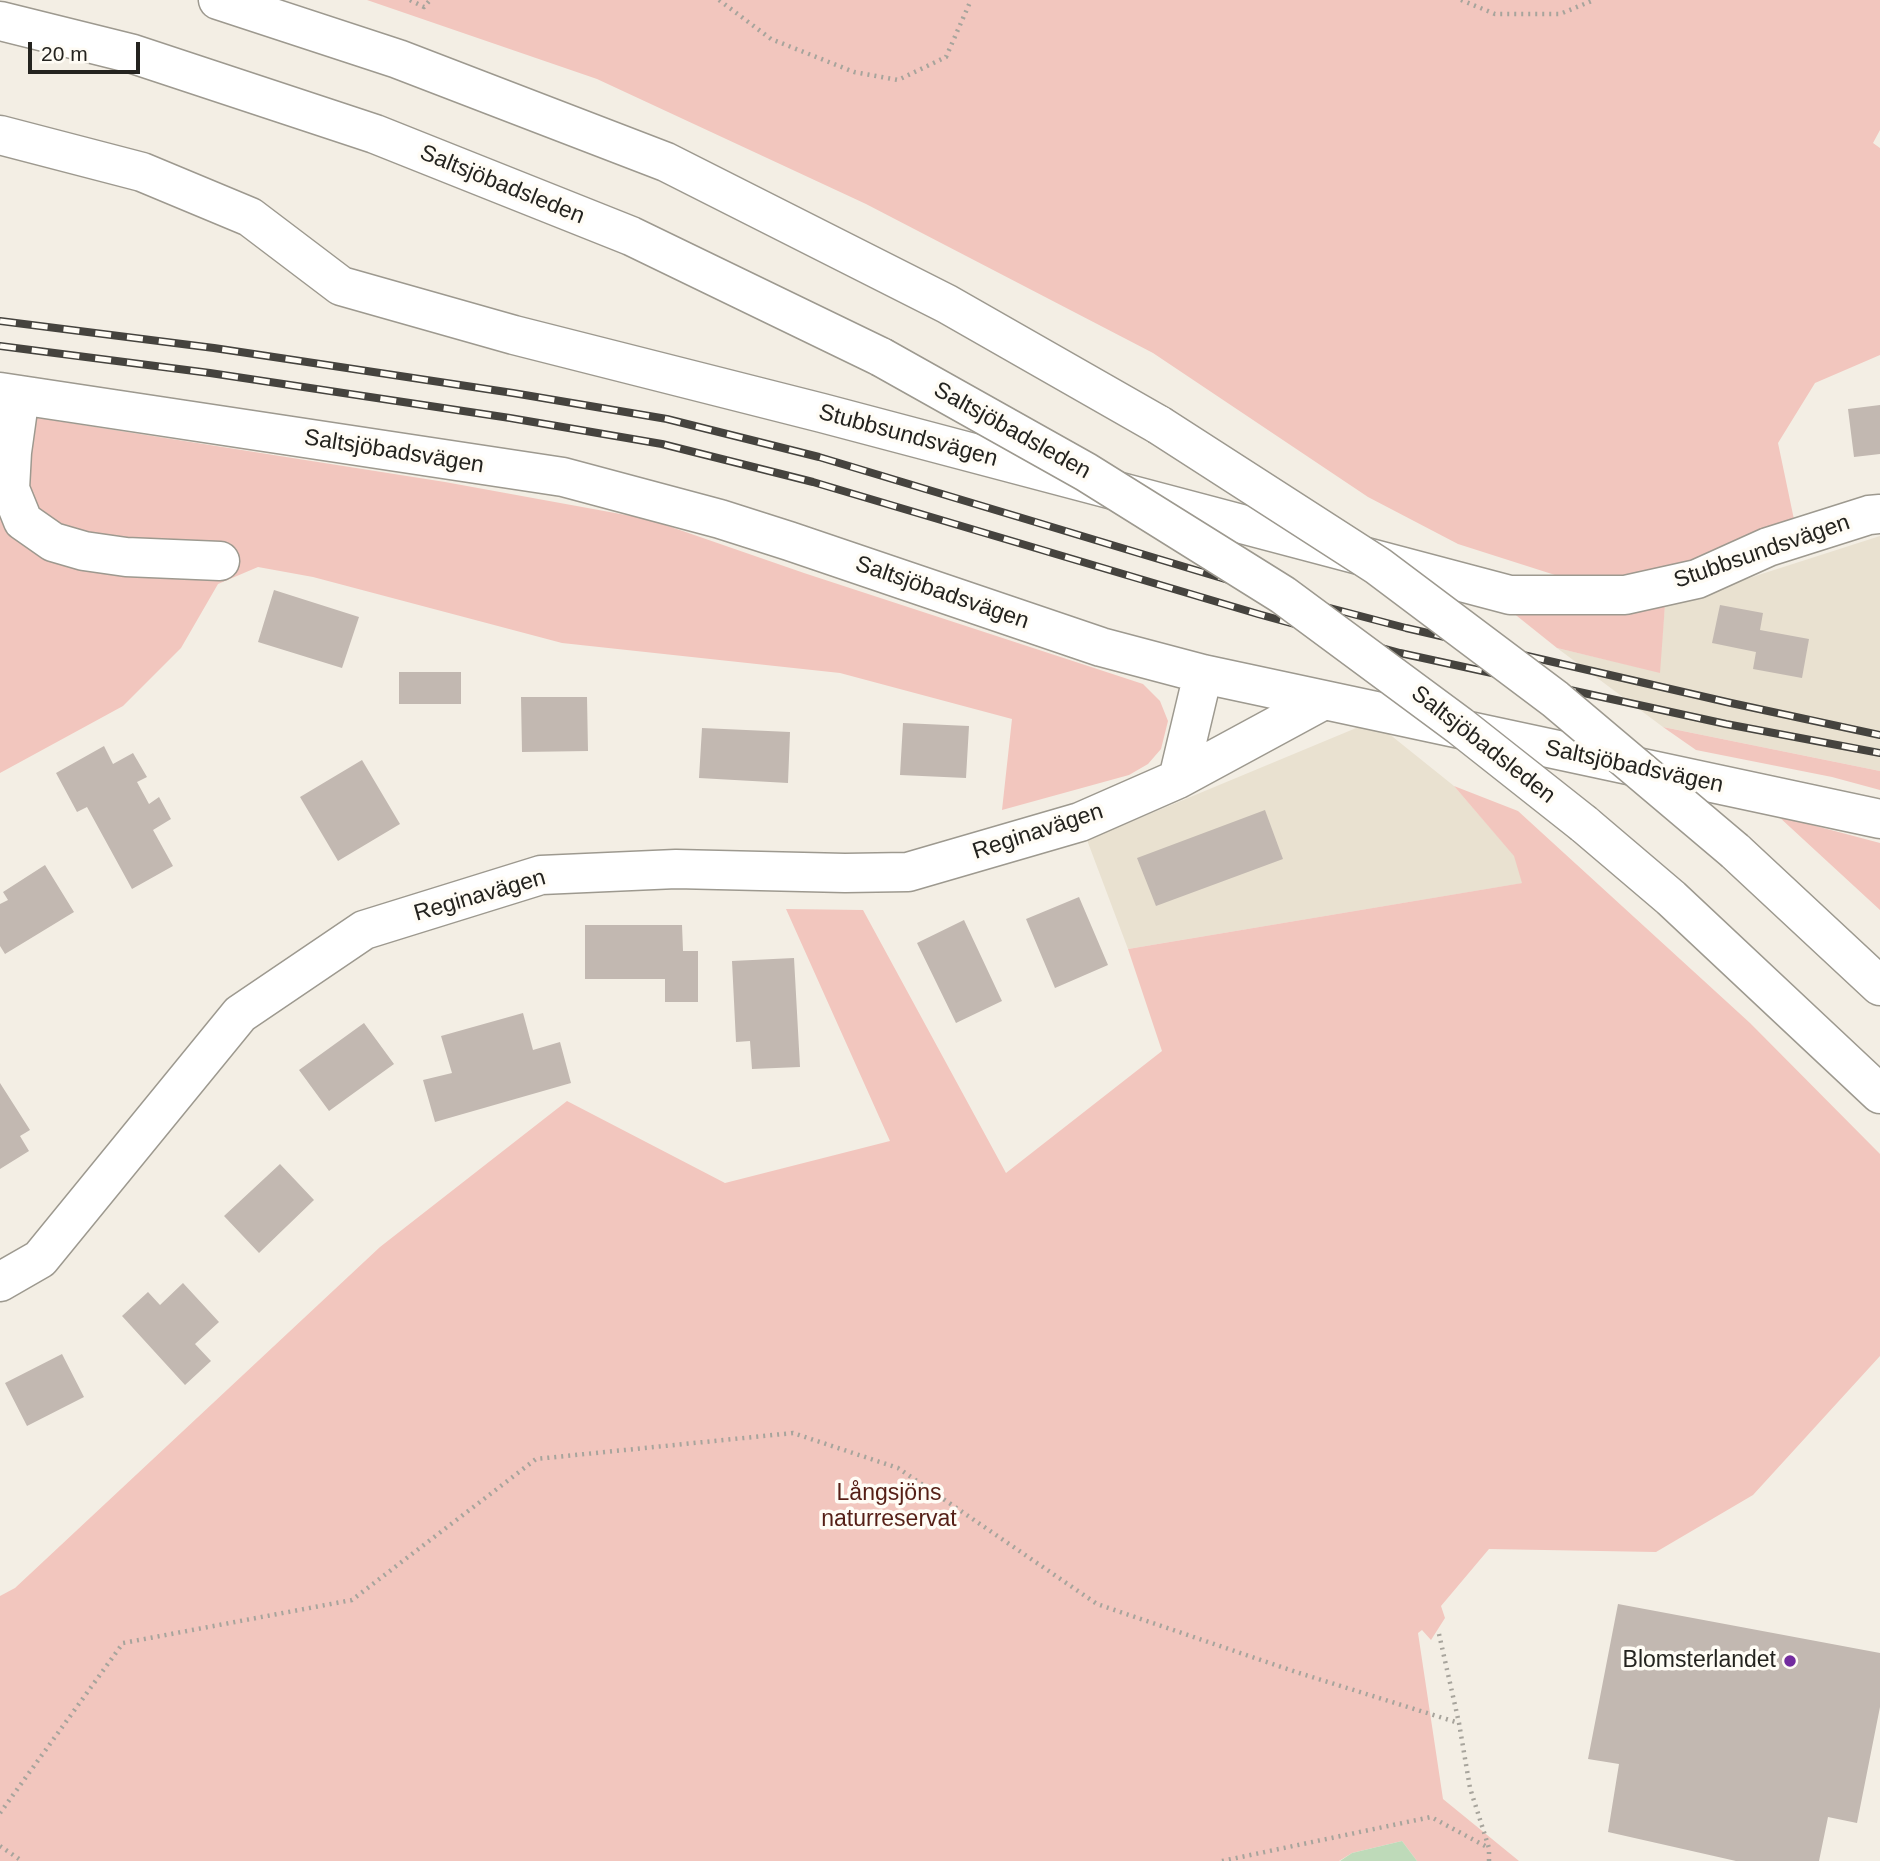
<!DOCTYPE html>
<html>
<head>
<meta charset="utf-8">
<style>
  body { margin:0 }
  #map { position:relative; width:1880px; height:1861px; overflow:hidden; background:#f3eee4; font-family:Arial,sans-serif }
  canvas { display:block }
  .scale { position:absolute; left:28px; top:42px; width:112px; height:32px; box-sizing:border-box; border:4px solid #24231f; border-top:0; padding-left:9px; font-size:21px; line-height:24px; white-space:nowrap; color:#24231f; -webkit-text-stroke:5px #fffcf5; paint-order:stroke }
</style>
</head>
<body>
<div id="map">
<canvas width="1880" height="1861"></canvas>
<div class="scale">20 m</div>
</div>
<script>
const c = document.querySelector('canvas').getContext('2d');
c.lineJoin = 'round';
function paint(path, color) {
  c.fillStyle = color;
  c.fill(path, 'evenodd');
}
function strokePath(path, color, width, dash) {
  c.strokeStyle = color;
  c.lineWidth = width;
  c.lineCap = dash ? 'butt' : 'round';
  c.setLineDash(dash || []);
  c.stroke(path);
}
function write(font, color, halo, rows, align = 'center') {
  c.font = font + ' Arial,sans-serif';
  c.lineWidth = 7;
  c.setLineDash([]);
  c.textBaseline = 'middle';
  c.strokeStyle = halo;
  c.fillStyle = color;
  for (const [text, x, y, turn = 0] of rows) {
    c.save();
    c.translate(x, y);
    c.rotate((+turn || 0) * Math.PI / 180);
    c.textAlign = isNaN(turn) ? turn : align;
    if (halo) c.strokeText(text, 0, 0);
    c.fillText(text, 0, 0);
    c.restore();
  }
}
paint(new Path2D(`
  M1880,536V771L1663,727L1557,648L1659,672L1665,605Z
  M1373,721L1454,786L1515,856L1523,883L1128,949L1087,840Z`), '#e9e1d0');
paint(new Path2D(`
  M367,0H1880V130L1873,143L1880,148V355L1815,383L1778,443L1796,529L1684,576L1577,582L1458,544L1368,497L1153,353L866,204L597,79Z
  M0,412L445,482L648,519L804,573L1143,684L1160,701L1168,721L1161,749L1148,764L1129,775L1002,810L1012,719L840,673L562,643L313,577L258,567L218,584L181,648L123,706L0,773Z
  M1665,605L1660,673L1557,648L1512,612Z
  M1663,727L1880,771V790L1832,777L1696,750Z
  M1454,786L1518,811L1750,1023L1880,1154V1356L1753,1495L1656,1552L1489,1549L1441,1606L1445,1618L1431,1640L1422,1630L1418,1633L1443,1799L1519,1861H1417L1402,1841L1352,1853L1339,1861H0V1596L15,1588L380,1247L567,1101L725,1183L890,1141L786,909L863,910L1006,1173L1162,1051L1128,949L1522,883L1514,856Z
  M1778,816L1880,843V910Z`), '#f2c6be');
paint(new Path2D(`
  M1402,1841L1417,1861H1340L1352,1853Z`), '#bedab9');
paint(new Path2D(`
  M1880,405V454L1854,457L1848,409Z
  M274,590L359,617L342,668L258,642Z
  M1720,605L1763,613L1760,630L1809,639L1802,678L1753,669L1756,652L1712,643Z
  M399,672H461V704H399Z
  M521,697H587L588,751L522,752Z
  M903,723L969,726L966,778L900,775Z
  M702,728L790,732L788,783L699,778Z
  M104,746L113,764L133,753L147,777L137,782L149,804L159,797L171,819L153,830L173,866L132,889L87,807L77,812L56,773Z
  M362,760L400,824L338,861L300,797Z
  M1265,810L1283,859L1156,906L1137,858Z
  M45,865L74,912L5,954L0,946V904L8,900L3,892Z
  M1079,897L1108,965L1055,988L1026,919Z
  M964,920L1002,1001L956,1023L917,943Z
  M585,925H682L683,951H698V1002H665V979H585Z
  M794,958L800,1067L752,1069L750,1041L736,1042L732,961Z
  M523,1013L533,1050L560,1042L571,1083L435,1122L423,1080L452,1073L441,1036Z
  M364,1023L394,1064L329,1111L299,1070Z
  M0,1083L30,1130L20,1136L29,1151L0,1169Z
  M280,1164L314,1200L259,1253L224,1216Z
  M183,1283L219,1322L195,1344L211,1361L185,1385L122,1316L148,1292L160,1305Z
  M62,1354L84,1397L27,1426L5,1383Z
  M1618,1604L1880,1653V1707L1857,1823L1828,1817L1819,1861H1736L1608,1832L1619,1764L1588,1759Z`), '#c2b8b1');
const minor = new Path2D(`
  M0,135L142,172L250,217L341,286L514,335L822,413L1510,595H1625L1697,579L1768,547L1869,515L1880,514
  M0,392L563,477L720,519L789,541L1101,647L1203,674L1880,819
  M20,395L12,452L10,489L23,521L53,542L84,551L126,557L220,561
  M1178,779L1203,674
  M0,1282L40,1259L240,1014L364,930L541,875L676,869L845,873L908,872L1080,822L1178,779L1322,701`);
const highway = new Path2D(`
  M218,0L398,59L666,162L947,304L1159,425
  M0,21L133,54L375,134L631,236L881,357
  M1584,824L1671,898L1880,1094
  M1735,851L1880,986`);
strokePath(minor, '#9d998f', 41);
strokePath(highway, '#9d998f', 41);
strokePath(new Path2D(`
  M410,0L424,7L430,0
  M719,0L771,39L854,72L898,80L946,57L971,0
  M1461,0L1495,14H1560L1594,0
  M1439,1634L1459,1723L1470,1788L1489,1848V1861
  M0,1813L123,1643L352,1600L536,1459L793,1433L898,1468L1097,1604L1296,1672L1459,1723
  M0,1846L22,1861
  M1222,1861L1431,1817L1489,1848`), '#a7a49c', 4.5, [2, 5]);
strokePath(minor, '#fff', 38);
strokePath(highway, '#fff', 38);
const rail = new Path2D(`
  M0,321L214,348L513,393L667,419L819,457L1265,591L1406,628L1731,703L1880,735
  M0,346L210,373L510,418L662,444L813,482L1258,614L1400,653L1726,724L1880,753`);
strokePath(rail, '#45433e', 8);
strokePath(rail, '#fffcf5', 5, [16]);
const highwayBridge = new Path2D(`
  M881,357L1086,472L1283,595L1460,726L1584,824
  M1159,425L1378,566L1555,699L1735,851`);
strokePath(highwayBridge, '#9d998f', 41, []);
strokePath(highwayBridge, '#fff', 38);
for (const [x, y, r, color] of [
  [1790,1661,7,"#732c9f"]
]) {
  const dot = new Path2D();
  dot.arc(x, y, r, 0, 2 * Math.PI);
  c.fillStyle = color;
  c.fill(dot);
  strokePath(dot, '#fffcf5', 2.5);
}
write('23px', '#24231f', '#fffcf5', [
  ["Saltsjöbadsleden",502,185,22],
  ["Saltsjöbadsleden",1012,431,29],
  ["Stubbsundsvägen",908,436,15],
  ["Saltsjöbadsvägen",394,452,9],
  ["Stubbsundsvägen",1762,552,-19],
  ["Saltsjöbadsvägen",942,593,19],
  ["Saltsjöbadsleden",1483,745,38],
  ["Saltsjöbadsvägen",1634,767,12],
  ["Reginavägen",1038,832,-18],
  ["Reginavägen",480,896,-16]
]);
write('23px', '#551f16', '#fffcf5', [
  ["Långsjöns",889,1494],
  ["naturreservat",889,1520]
]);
write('23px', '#24231f', '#fffcf5', [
  ["Blomsterlandet",1776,1661]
], 'right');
</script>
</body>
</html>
